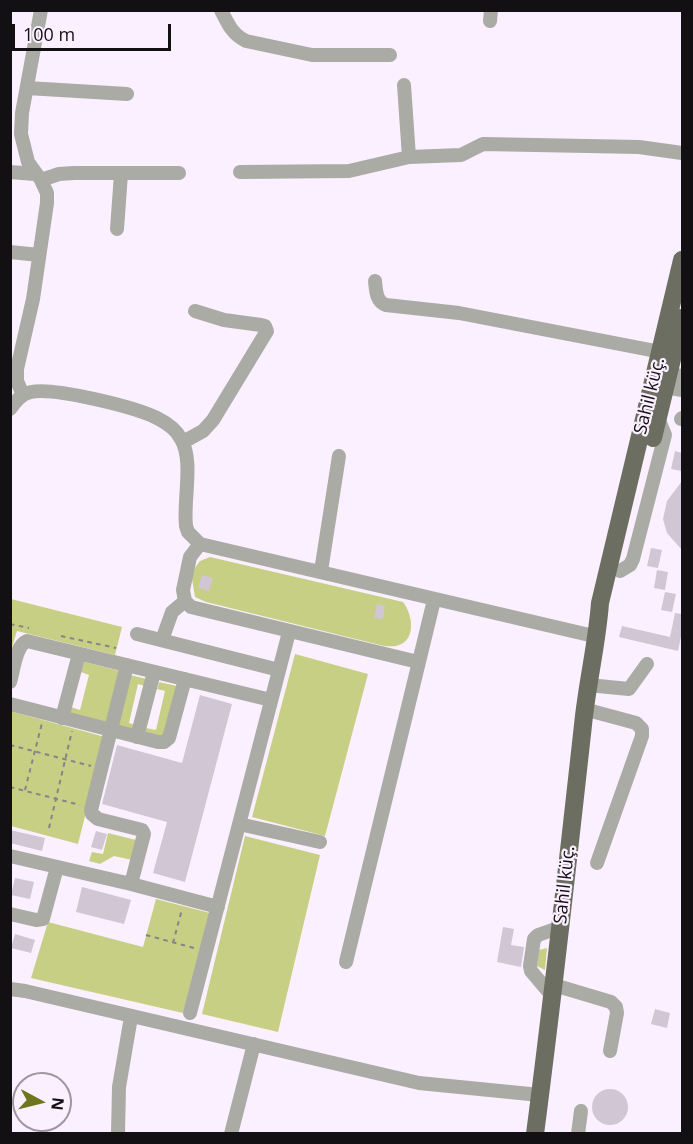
<!DOCTYPE html>
<html>
<head>
<meta charset="utf-8">
<style>
  body { margin:0 }
  #map { position:relative; width:693px; height:1144px; overflow:hidden; background:#fbf0ff; font-family:"Open Sans",sans-serif }
  canvas { display:block }
  .frame { position:absolute; inset:0; border:12px solid #131014; pointer-events:none }
  .north { position:absolute; left:12px; top:1072px; width:60px; height:60px; box-sizing:border-box; background:#fbf0ff; border:2px solid #9e96a1; border-radius:50%; rotate:97deg; font-size:16px; font-weight:700; line-height:24px; text-align:center; color:#131014 }
  .north::after { content:''; display:block; margin:auto; width:21px; height:27px; background:#6f751d; clip-path:polygon(50% 0,100% 100%,50% 72%,0 100%) }
  .scale { position:absolute; left:12px; top:24px; width:159px; height:27px; box-sizing:border-box; border:3px solid #131014; border-top:0; padding-left:8px; font-size:18px; line-height:21px; white-space:nowrap; color:#131014; -webkit-text-stroke:4px #fbf0ff; paint-order:stroke }
</style>
</head>
<body>
<div id="map">
<canvas width="693" height="1144"></canvas>
<div class="frame"></div>
<div class="north">N</div>
<div class="scale">100 m</div>
</div>
<script>
const c = document.querySelector('canvas').getContext('2d');
c.lineJoin = 'round';
function paint(path, color) {
  c.fillStyle = color;
  c.fill(path, 'evenodd');
}
function strokePath(path, color, width, dash) {
  c.strokeStyle = color;
  c.lineWidth = width;
  c.lineCap = dash ? 'butt' : 'round';
  c.setLineDash(dash || []);
  c.stroke(path);
}
function write(font, color, halo, rows, align = 'center') {
  c.font = font + ' "Open Sans",sans-serif';
  c.lineWidth = 4.5;
  c.setLineDash([]);
  c.textBaseline = 'middle';
  c.strokeStyle = halo;
  c.fillStyle = color;
  for (const [text, x, y, turn = 0] of rows) {
    c.save();
    c.translate(x, y);
    c.rotate((+turn || 0) * Math.PI / 180);
    c.textAlign = isNaN(turn) ? turn : align;
    if (halo) c.strokeText(text, 0, 0);
    c.fillText(text, 0, 0);
    c.restore();
  }
}
paint(new Path2D(`
  M210,557L403,602C412,613 417,639 399,645C395,647 389,646 384,646L206,602L195,597L191,573L200,561Z
  M11,599L122,627L115,655L17,631L12,647L11,646Z
  M295,654L368,674L325,836L252,817Z
  M84,662L121,671L106,726L68,716L71,707L80,710L89,675L81,672Z
  M130,675L147,679L145,686L138,684L129,723L136,725L134,732L116,727Z
  M159,682L177,686L164,740L145,735L146,728L156,730L165,691L157,689Z
  M10,711L105,737L78,844L11,826Z
  M108,833L136,840L132,860L114,856L100,864L89,861L92,852L103,854Z
  M245,836L320,855L278,1032L202,1014Z
  M156,899L210,913L183,1013L31,978L48,922L143,947Z
  M547,948L545,970L537,966L539,950Z`), '#c7cf84');
paint(new Path2D(`
  M675,451L682,453V471L671,469Z
  M682,481V550L667,533L663,519L667,501Z
  M651,548L662,550L658,568L647,566Z
  M657,570L668,572L665,590L654,588Z
  M202,575L213,578L209,591L198,588Z
  M665,592L676,594L672,612L661,610Z
  M377,604L385,606L383,619L374,618Z
  M675,613L682,614V632L678,651L619,637L622,626L670,637Z
  M200,695L232,704L185,882L153,873L167,822L102,804L117,745L182,763Z
  M10,830L45,838L42,851L10,843Z
  M96,831L107,834L102,850L91,847Z
  M15,878L34,882L30,899L11,895Z
  M82,887L131,900L124,924L76,912Z
  M503,927L514,929L511,945L524,947L521,967L497,962Z
  M15,934L35,940L31,953L11,948Z
  M655,1009L670,1013L667,1028L651,1024Z
  M592 1107a18 18 0 1 1 36 0a18 18 0 1 1-36 0Z`), '#d1c6d4');
strokePath(new Path2D(`
  M10,624L29,628
  M61,636L116,648
  M10,745L91,766
  M10,787L80,805
  M25,790L42,723
  M49,828L72,731
  M146,935L194,948
  M173,943L182,909`), '#89828b', 2, [4.5, 4.5]);
strokePath(new Path2D(`
  M221,10C228,24 232,34 246,41L312,55H390
  M490,21L491,10
  M404,85L409,157
  M27,88L127,94
  M10,172L35,174
  M240,172L349,171L409,157L461,155L483,144L639,147L682,153
  M41,180L59,174L74,173H179
  M117,229L121,174
  M10,252L39,255
  M375,281C376,290 376,302 386,305L459,313L661,352
  M669,374L682,376
  M665,387L682,390
  M23,395L17,381V369L33,299L47,203V193L41,180L28,162L21,134L22,113L41,10
  M10,409C16,401 21,394 31,392C54,387 135,407 157,418C167,423 176,429 181,439C194,461 183,500 186,526L188,532L200,544L598,637
  M681,419L682,418
  M183,442L203,431L213,420L267,331L265,326L261,325L224,320L195,311
  M200,544L190,557L183,590L185,601L191,607L418,662
  M321,571L339,456
  M620,571L630,565L633,559L665,435L658,418
  M137,634L279,670
  M162,640L172,612L185,601
  M127,665L91,810L92,814L98,819L142,830L144,834L131,884L218,907
  M10,682C14,670 15,646 27,641L271,700
  M588,685L629,689L647,664
  M10,704L158,742H164L169,738L185,679
  M584,709L636,723L642,729V736L597,863
  M62,718L79,654
  M137,737L154,672
  M239,824L320,842
  M10,856L131,884
  M10,914L36,920L43,919L57,867
  M346,962L434,600
  M554,985L611,1002L616,1007L617,1013L610,1051
  M10,989L25,991L419,1083L540,1095
  M553,997L531,971L530,966L534,939L538,935L561,927
  M190,1013L289,632
  M118,1134L119,1087L131,1017
  M231,1134L254,1044
  M578,1134L581,1111`), '#aaaba4', 14);
strokePath(new Path2D(`
  M653,438L682,318
  M535,1134C553,997 568,861 583,725C587,684 597,644 600,603L682,260`), '#6c6e62', 18);
write('18px', '#131014', '#fbf0ff', [
  ["Sahil küç.",650,396,-76],
  ["Sahil küç.",565,885,-84]
]);
</script>
</body>
</html>
